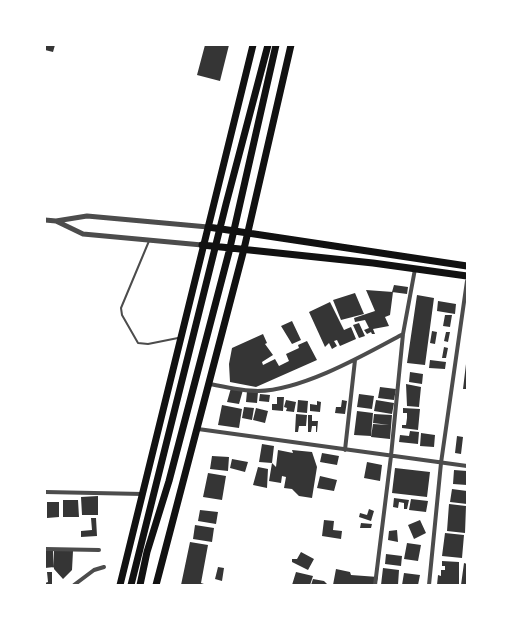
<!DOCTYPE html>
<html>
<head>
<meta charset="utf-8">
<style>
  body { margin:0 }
  #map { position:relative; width:512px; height:630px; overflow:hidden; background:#fff; font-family:"Crimson Pro",serif }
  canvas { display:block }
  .frame { position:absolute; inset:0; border:46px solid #fff; pointer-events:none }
</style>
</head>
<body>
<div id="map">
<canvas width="512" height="630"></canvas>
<div class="frame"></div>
</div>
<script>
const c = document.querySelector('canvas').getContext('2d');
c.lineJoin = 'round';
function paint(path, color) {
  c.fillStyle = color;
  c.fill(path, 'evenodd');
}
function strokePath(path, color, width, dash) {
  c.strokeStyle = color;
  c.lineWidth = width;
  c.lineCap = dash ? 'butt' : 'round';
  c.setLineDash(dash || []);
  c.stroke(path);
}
paint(new Path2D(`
  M45,45H55L53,52L45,50Z
  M205,45H229L220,81L197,75Z
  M394,285L408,287L407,294L392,292Z
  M366,290L393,292L390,315L385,317L389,326L373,329L375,334H372L371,332L367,334L364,330L369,328L365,320L355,322L354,318L375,311Z
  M355,293L364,314L341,320L333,300Z
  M417,295L434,298L425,365L407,363Z
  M438,301L456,304L455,314L437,311Z
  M330,302L344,330L351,327L356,339L340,346L337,340L334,341L337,346L332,349L329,343L325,347L309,312Z
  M445,315H452L450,327L443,326Z
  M292,321L301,340L292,344L281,326Z
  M359,323L365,336L359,338L353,325Z
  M432,331L437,332L435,344L430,343Z
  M446,332H450L448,342L444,341Z
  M263,334L267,343L265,344L273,355L262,362L263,365L275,359L279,366L289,361L286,354L299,348L298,345L307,341L317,360L256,387L230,382L229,364L232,348Z
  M444,347L448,348L446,358H442Z
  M430,360L446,362L445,369L429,368Z
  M466,364H467V389H463Z
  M410,372L423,374L422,384L409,382Z
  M406,384L421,387L419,407L407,406Z
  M380,387L396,389L394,400L378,398Z
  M231,388L243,390L239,404L227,402Z
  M247,391L258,392L257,403L246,402Z
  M260,394L270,395L269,402L259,401Z
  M359,394L374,396L372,409L357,407Z
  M277,397H284L283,411L272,410V404H277Z
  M286,400L296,402L294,412L286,411L287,408L284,407Z
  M298,400L308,401L307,413L297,412Z
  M342,400L347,401L345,414L335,413L336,407H341Z
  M376,400L394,403L392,414L374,411Z
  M317,401L321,402L320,412L310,411V404L317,405Z
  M222,405L242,409L239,428L218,425Z
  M244,407L254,408L252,420L242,418Z
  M256,408L268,411L265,423L253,420Z
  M403,408L420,409L418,430L402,428V425H406L407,418V413H403Z
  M357,411L373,413L371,436L354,435Z
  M296,414L307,415L306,426H299L298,432H295Z
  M374,414L392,415L390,439L371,437L373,424L389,425L373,423Z
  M308,415H312V421H318L317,432H316V426H312L311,432H308Z
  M410,431L419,432L418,444L399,442L400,435L409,436Z
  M421,433L435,435L434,447L420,446Z
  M457,436L463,437L461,454L455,453Z
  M262,444L274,446L272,463L276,467L278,450L293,453L292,450L312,452L317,467L312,498L299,496L292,489L284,488L286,477L282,476L281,483L269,481L272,463L259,462Z
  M322,453L339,456L337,465L320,462Z
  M212,456L229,457L228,471L210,469Z
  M232,459L248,462L245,472L230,468Z
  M367,462L382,465L380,481L364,478Z
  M258,467L268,469L267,488L253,485Z
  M395,468L430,472L427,497L392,493Z
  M454,470L467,471V485L453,484Z
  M208,473L226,476L222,500L203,497Z
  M320,476L337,480L334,491L317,488Z
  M452,489L467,491V504L450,502Z
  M98,496V515H82L81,497Z
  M394,498L409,500L407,509H404V503L399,502L398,508L393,507Z
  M411,499L428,501L426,512L409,510Z
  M63,500H78L79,517H63Z
  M47,502H59V517L47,518Z
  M449,504L466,506L465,533L447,531Z
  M369,509L374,511L371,521L359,517L360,513L367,515Z
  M200,510L218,512L216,524L198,521Z
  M91,518H96L97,536L81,537V531L92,530Z
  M324,520L334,521L333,530L342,531L341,539L322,536Z
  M420,520L426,533L414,539L408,525Z
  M361,523L372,524L371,528H360Z
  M195,525L214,528L212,542L193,539Z
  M397,530L398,542L388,540L389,531Z
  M445,533L464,535L462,558L442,556Z
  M190,542L208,545L201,583L207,585H181Z
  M407,543L421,545L418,561L404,559Z
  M53,550L54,567L45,568V551Z
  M54,551H73L72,570L63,579L54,569Z
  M301,552L314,559L308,570L292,562V559H297Z
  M386,554L402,556L401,566L385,564Z
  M442,561L459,562V585H437L438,575L441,576V570H445V566H442Z
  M464,563L467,564V585H461Z
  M218,567L224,568L222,581L215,579Z
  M383,568L399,570L398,585H381Z
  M336,569L350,572L351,575L378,577L376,585H333Z
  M47,572H52V585H45V583L48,582Z
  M296,572L313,576L310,585H292Z
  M404,573L420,575L418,585H402Z
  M313,579L324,581L328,585H311Z`), '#353535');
strokePath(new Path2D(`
  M149,241L121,308L122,315L138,343L148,344L178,338`), '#4c4c4c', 2);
strokePath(new Path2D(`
  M210,384C225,387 242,391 258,391C303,390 364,355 403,334
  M198,429L467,466
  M345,450L355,360
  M45,492L143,494
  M45,549L99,550
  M74,585L94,570L104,567
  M375,585L391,456L403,334L415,269
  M429,585L441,463L467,281`), '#4c4c4c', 4);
strokePath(new Path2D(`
  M45,220L56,221L87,216L208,227
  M56,221L83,234L202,245`), '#4c4c4c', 5);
strokePath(new Path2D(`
  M208,227L467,266
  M202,245L373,263L467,276
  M120,585L253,45
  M131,585L226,204L268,45
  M140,585L147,552L169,481L229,252L276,45
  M156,585L244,249L291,45`), '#111', 7);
</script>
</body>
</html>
